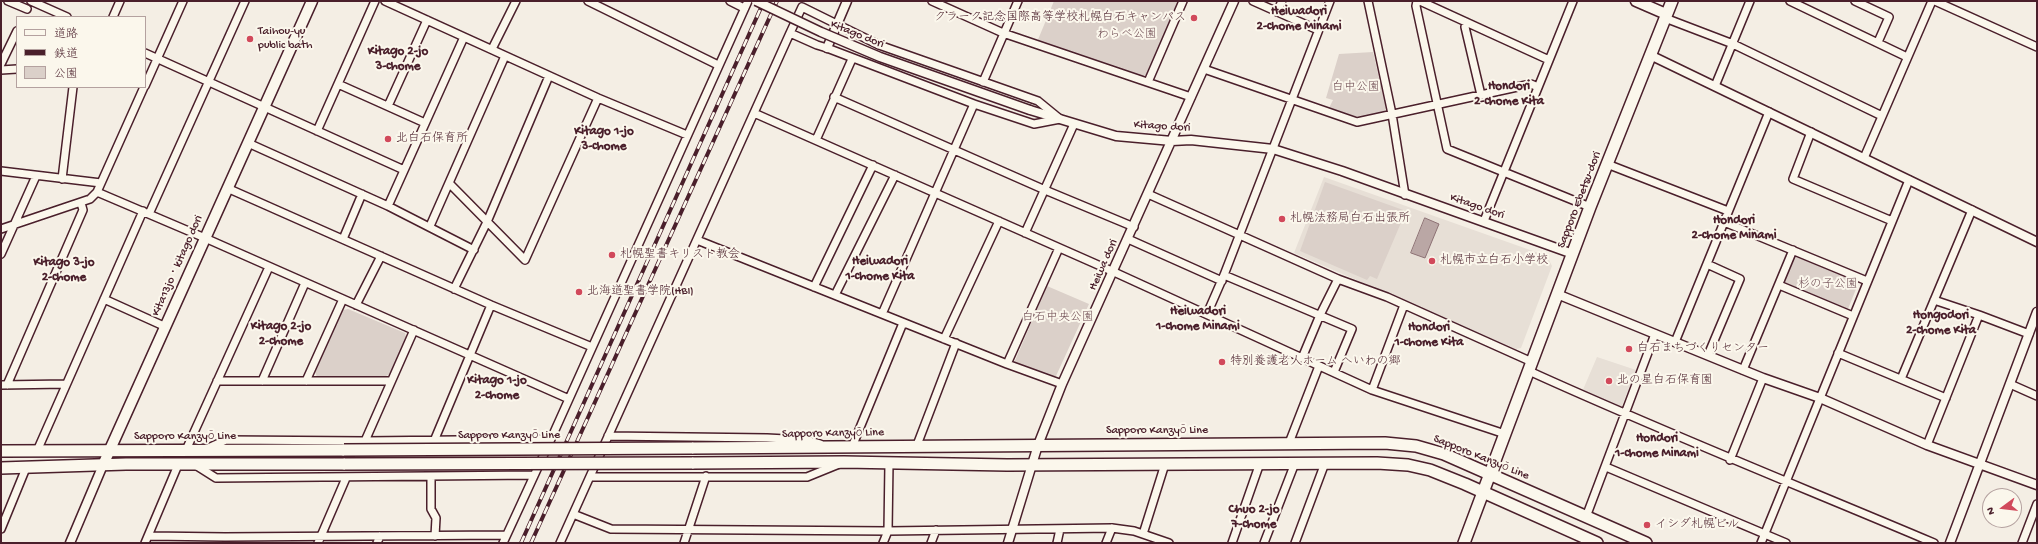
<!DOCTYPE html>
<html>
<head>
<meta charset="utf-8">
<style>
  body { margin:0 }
  #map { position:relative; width:2038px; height:544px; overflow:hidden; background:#f4eee4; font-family:"Gochi Hand","Klee One",sans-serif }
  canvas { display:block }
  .frame { position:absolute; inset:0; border:2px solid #4a1f2b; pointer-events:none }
  .legend { position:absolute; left:16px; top:16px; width:130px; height:72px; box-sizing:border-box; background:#fbf7ec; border:1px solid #b4a19f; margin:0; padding:5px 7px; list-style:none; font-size:12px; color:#4a1f2b }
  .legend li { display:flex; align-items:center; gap:8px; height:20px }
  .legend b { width:20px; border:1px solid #b4a19f }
  .north { position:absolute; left:1982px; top:488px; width:40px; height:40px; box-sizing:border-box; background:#fbf7ec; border:1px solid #b4a19f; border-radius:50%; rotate:255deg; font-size:11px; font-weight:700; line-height:16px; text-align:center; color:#4a1f2b }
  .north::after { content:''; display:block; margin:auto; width:14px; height:18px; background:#d1495b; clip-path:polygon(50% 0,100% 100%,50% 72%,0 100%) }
</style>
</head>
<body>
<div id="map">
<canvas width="2038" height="544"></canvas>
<div class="frame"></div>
<ul class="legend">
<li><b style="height:5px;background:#fbf7ec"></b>道路</li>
<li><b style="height:5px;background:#4a1f2b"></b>鉄道</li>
<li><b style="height:11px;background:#dbd0c9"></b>公園</li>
</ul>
<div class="north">N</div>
</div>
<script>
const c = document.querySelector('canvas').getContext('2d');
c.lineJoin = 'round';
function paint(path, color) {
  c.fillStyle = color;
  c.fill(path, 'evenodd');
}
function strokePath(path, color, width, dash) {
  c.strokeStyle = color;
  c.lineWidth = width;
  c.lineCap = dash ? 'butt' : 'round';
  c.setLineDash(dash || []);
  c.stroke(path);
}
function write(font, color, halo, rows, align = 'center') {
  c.font = font + ' "Gochi Hand","Klee One",sans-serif';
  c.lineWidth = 4;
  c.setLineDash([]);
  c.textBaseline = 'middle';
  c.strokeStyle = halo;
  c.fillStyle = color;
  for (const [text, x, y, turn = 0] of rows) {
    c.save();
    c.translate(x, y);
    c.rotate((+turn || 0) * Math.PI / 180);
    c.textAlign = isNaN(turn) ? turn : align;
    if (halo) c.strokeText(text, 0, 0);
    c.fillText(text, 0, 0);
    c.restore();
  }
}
paint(new Path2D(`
  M1324,177L1547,256L1552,266L1521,348L1516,349L1294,253Z
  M1597,357L1636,370L1621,408L1582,392Z`), '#e7dfd6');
paint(new Path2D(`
  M1054,1H1179L1146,75L1142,76L1037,42Z
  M1373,52L1386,108L1384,112L1358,117L1329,108L1333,100L1326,98L1339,54Z
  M1325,182L1406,211L1377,279L1370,276L1367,280L1300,251Z
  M1798,256L1857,282L1858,284L1848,309L1784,282L1795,257Z
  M1047,286L1089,304L1056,376H1050L1014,363Z
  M348,309L405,333L406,337L390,374L386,376L317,377L315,372L343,310Z`), '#dbd0c9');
const water = new Path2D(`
  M1425,218L1439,224L1425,258L1411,253Z`);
paint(water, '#baa7a5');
strokePath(water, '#8d7174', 1);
const minor = new Path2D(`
  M8,1L27,9
  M31,1L67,17
  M385,1L598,98L687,135
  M588,1L718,65
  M730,1L744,8
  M932,1L1003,33L1191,97
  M1253,1L1318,30
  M1368,1L1392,114L1405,195
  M1417,1L1416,6L1447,149L1590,207
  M1420,1L1549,60
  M1790,1L1907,57
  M1855,1L1889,17L1878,42
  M1935,1L2037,47
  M802,7L879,45L1038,101L1060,119L1034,124L974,104L827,48L817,45L790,33Z
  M1277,12L1282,1
  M113,17L120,1
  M1665,18L1733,44L1882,116
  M1466,22L1465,27L1481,95
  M492,49L516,1
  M145,53L404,170
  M1,64L17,31
  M1204,69L1357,122L1531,84L1538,87
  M1,70L17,69
  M983,82L1018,1
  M1148,82L1183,1
  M338,84L425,123
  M145,86L183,1
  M1715,86L1750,1
  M834,97L1045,190L1134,227
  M388,106L427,20
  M754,113L1114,272L1372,390L1505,434
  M317,131L375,1
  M1811,132L1793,179L1892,221
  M816,140L852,59
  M248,143L388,206L474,250
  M1864,158L1932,1
  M1607,164L1728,211
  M1,171L101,183
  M62,179L73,87
  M449,183L525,260L598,98
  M227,188L491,305L592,347
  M97,192L205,238L569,399
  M1148,194L1338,279L1387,297L1532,362
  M388,206L464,37
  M149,214L245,1
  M1484,221L1573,1
  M1724,222L1867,281
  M430,226L505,56
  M1,229L90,199L97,192L144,87
  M1025,233L1074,124
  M343,239L362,194
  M1128,239L1222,281
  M697,240L1007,364L1062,384
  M1,254L36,176
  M1707,264L1740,279L1708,355
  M1224,275L1352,329L1334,372
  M1779,285L1853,316
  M814,287L873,165
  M454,289L487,222L549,76
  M835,295L895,175
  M104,299L166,327
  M1934,300L1979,315L2029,334
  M356,305L381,256
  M882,314L974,104
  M1207,314L1224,275L1330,1
  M944,339L999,221
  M1675,342L1769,112
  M1838,353L1946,398
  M1302,358L1320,315L1338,279
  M1007,364L1059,248
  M1743,370L1793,250
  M1529,371C1663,432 1799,486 1934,543
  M1901,379L1972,210
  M217,381H391
  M262,381L305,283
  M306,381L343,299
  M2010,384L2037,396
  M1,385L66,384
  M7,385L83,210L81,203
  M1372,390L1404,305
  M608,436L767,438L805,440L820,444
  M365,441L414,330
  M434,441L491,305
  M1289,443L1319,366
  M917,445L956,343
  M1927,445L1979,315
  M852,447L903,323
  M206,449L226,440L365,441L551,439
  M186,450L269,267
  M37,451L143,211
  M1730,460L1763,378
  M197,466L216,478L534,475
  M1606,467L1786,543
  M431,477V509L436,518L435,536
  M590,477H807L839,464
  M573,514L611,529L888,531L1112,528L1134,531L1169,543
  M1586,517L1655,334
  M1,529L26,468
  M1143,534L1165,464
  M149,536L225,537L506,535
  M145,543L178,465
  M318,543L346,478
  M377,543L380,536
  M503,543L551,439L748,1
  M560,543L790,33
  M684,543L706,476
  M883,543L888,531L889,463
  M931,543L936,530
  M1057,543L1060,529
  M1106,543L1112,528
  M1232,543L1260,463
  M1264,543L1295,463
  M1295,543L1325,463
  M1761,543L1909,180
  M2022,543L2037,504`);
const tertiary = new Path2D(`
  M827,48L847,1
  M1650,55L2037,242
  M1030,110L1116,136L1172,141L1191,140L1273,149L1342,171L1573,254
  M1557,294L1763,378L1820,398L1927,445L2037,485
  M70,543L103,465
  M1008,543L1038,445L1062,384L1234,1
  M1950,543L2037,312`);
const secondary = new Path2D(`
  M1636,1L1666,14
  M103,465L312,1`);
const primary = new Path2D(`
  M692,448L1385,443L1416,446L1444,454L1646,543
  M1,451L344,450
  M692,463L844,462L1007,465L1377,463L1408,465L1430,470L1465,484L1597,543
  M1,468L126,464H345`);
const trunk = new Path2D(`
  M1464,543L1590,207L1672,1`);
strokePath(minor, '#4a1f2b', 10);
strokePath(tertiary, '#4a1f2b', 11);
strokePath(secondary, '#4a1f2b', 13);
strokePath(primary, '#4a1f2b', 14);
strokePath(trunk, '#4a1f2b', 14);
strokePath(minor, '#fbf7ec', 7);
strokePath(tertiary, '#fbf7ec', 8);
strokePath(secondary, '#fbf7ec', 10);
strokePath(primary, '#fbf7ec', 11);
strokePath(trunk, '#fbf7ec', 11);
const rail = new Path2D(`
  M521,543L764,1
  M531,543L777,1`);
strokePath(rail, '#4a1f2b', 4);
strokePath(rail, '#fbf7ec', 2.5, [8]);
const tertiaryBridge = new Path2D(`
  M756,1L821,32L880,57L1030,110`);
const primaryBridge = new Path2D(`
  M344,450L692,448
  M345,464L692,463`);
strokePath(tertiaryBridge, '#4a1f2b', 11, []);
strokePath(primaryBridge, '#4a1f2b', 14, []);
strokePath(tertiaryBridge, '#fbf7ec', 8);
strokePath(primaryBridge, '#fbf7ec', 11);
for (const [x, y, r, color] of [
  [1194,18,4,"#d1495b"],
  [250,39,4,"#d1495b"],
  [388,139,4,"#d1495b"],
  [1282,219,4,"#d1495b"],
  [612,255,4,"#d1495b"],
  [1432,261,4,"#d1495b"],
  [579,292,4,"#d1495b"],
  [1629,349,4,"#d1495b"],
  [1222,362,4,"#d1495b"],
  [1609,381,4,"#d1495b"],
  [1647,525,4,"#d1495b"]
]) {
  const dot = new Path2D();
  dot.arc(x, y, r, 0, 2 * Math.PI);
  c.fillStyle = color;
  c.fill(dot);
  strokePath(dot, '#fbf7ec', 1.5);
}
write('12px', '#4a1f2b', '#fbf7ec', [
  ["クラーク記念国際高等学校札幌白石キャンパス",1186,18,"right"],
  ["Taihou-yu",258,32],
  ["public bath",258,46],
  ["北白石保育所",396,139],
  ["札幌法務局白石出張所",1290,219],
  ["札幌聖書キリスト教会",620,255],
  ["札幌市立白石小学校",1440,261],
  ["北海道聖書学院(HBI)",587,292],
  ["白石まちづくりセンター",1637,349],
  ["特別養護老人ホーム へいわの郷",1230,362],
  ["北の星白石保育園",1617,381],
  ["イシダ札幌ビル",1655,525]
], 'left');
write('12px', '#4a1f2b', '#fbf7ec', [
  ["Kitago dori",857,35,22],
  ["Kitago dori",1162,127,3],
  ["Sapporo Ebetsu-dori",1580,200,-69],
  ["Kitago dori",1477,207,19],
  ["Heiwa dori",1104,265,-66],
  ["Kita13jo・kitago dori",178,266,-66],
  ["Sapporo Kanzyō Line",1157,431],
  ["Sapporo Kanzyō Line",833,434,-1],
  ["Sapporo Kanzyō Line",509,436],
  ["Sapporo Kanzyō Line",185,437],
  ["Sapporo Kanzyō Line",1481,458,22]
]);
write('12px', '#6e4b52', '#fbf7ec', [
  ["わらべ公園",1127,35],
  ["白中公園",1356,88],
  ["杉の子公園",1828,285],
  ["白石中央公園",1058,318]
]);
write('bold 13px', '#4a1f2b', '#fbf7ec', [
  ["Heiwadori",1299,12],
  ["2-chome Minami",1299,27],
  ["Kitago 2-jo",398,52],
  ["3-chome",398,67],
  ["Hondori",1509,87],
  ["2-chome Kita",1509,102],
  ["Kitago 1-jo",604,132],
  ["3-chome",604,147],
  ["Hondori",1734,221],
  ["2-chome Minami",1734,236],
  ["Heiwadori",880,262],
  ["1-chome Kita",880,277],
  ["Kitago 3-jo",64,263],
  ["2-chome",64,278],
  ["Heiwadori",1198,312],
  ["1-chome Minami",1198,327],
  ["Hongodori",1941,316],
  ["2-chome Kita",1941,331],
  ["Kitago 2-jo",281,327],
  ["2-chome",281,342],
  ["Hondori",1429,328],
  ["1-chome Kita",1429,343],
  ["Kitago 1-jo",497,381],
  ["2-chome",497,396],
  ["Hondori",1657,439],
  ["1-chome Minami",1657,454],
  ["Chuo 2-jo",1254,510],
  ["7-chome",1254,525]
]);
</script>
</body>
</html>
